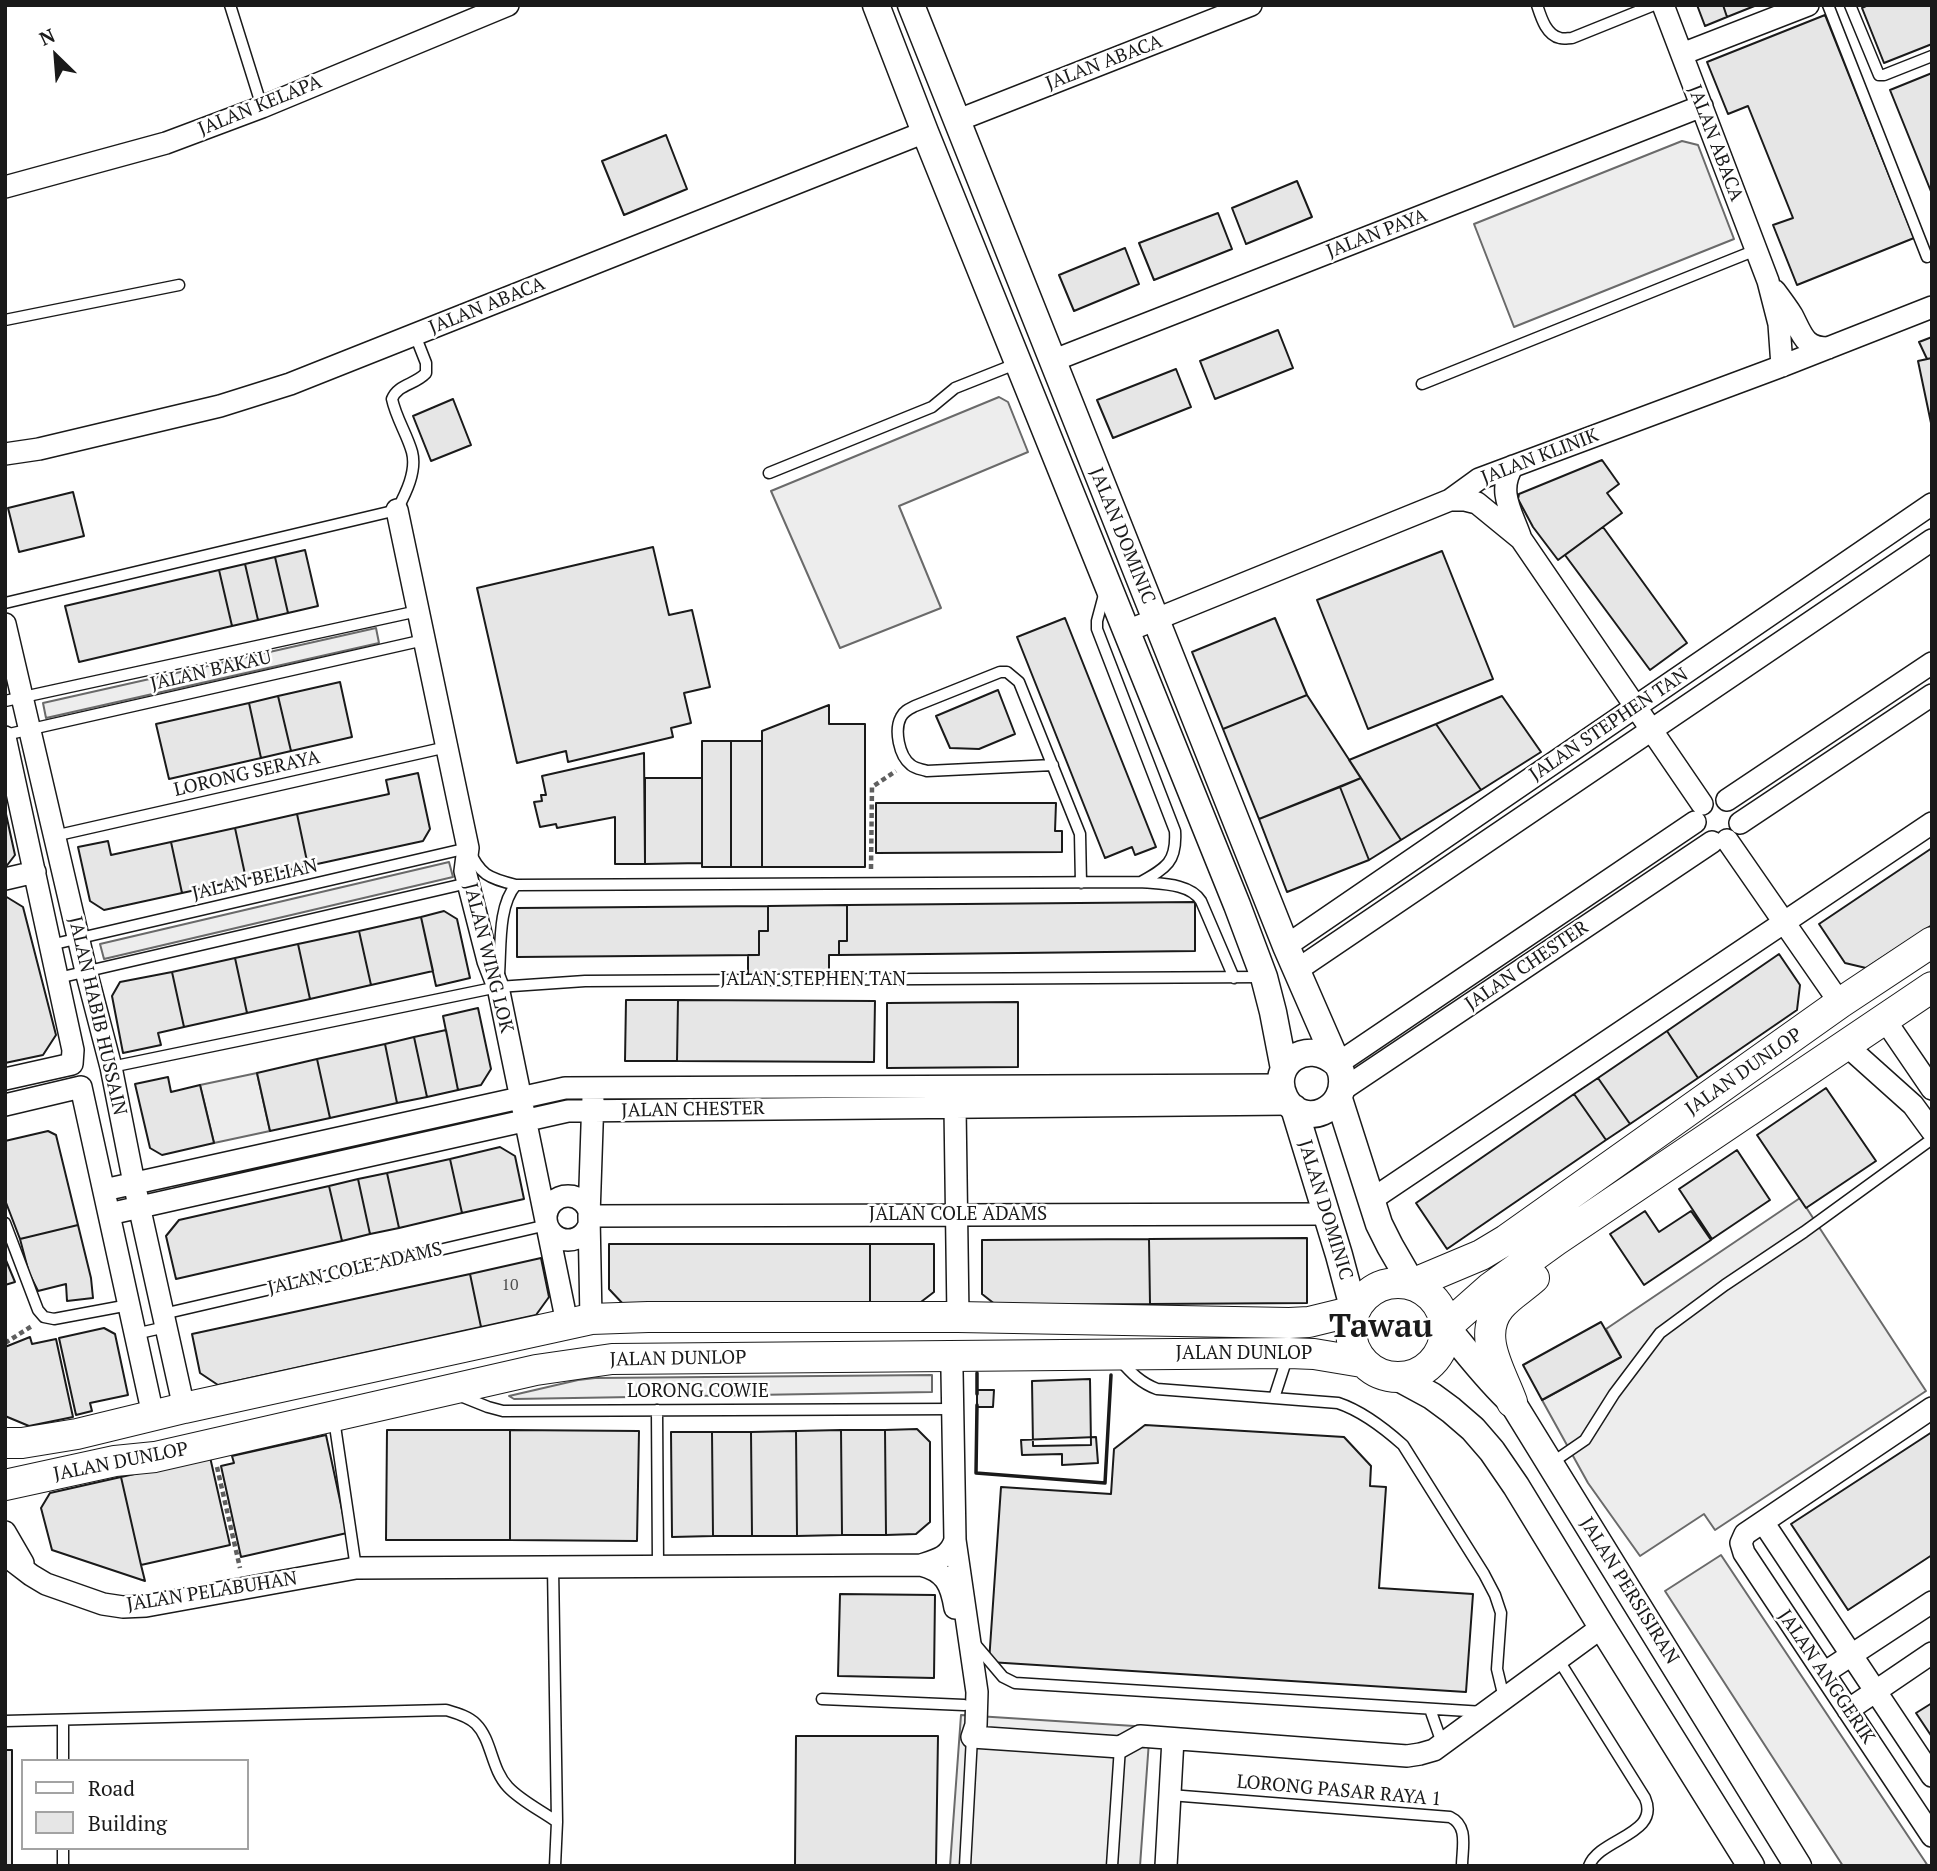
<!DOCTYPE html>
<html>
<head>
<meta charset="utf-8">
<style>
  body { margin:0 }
  #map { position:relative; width:1937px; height:1871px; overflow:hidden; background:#fff; font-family:"PT Serif",serif }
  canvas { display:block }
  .frame { position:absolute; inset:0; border:7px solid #1a1a1a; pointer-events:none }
  .legend { position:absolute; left:21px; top:1759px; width:228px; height:91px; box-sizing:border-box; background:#fff; border:2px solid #a3a3a3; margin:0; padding:9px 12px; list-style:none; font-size:21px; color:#1a1a1a }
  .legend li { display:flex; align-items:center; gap:14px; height:35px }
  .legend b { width:35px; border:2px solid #a3a3a3 }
  .north { position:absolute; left:21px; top:21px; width:70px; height:70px; -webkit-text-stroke:5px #fff; paint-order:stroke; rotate:335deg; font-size:19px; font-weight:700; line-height:28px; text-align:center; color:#1a1a1a }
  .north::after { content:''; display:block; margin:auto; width:24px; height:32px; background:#1a1a1a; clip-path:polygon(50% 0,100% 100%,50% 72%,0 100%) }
</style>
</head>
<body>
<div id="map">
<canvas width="1937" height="1871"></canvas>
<div class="frame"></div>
<ul class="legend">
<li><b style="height:9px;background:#fff"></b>Road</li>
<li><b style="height:19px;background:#e6e6e6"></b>Building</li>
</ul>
<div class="north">N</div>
</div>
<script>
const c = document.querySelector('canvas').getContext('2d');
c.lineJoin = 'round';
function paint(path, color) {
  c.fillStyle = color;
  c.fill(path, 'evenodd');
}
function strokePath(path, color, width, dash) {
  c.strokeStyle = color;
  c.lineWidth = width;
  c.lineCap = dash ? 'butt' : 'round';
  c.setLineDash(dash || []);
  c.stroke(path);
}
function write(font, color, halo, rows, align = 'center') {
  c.font = font + ' "PT Serif",serif';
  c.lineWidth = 5;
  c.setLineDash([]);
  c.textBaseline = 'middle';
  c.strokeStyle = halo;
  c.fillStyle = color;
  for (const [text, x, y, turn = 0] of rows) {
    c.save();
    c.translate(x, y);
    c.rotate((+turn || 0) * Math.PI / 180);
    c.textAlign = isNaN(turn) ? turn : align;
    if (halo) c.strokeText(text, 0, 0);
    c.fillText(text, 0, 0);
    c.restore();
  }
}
const built = new Path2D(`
  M1682,141L1698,145L1734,239L1514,327L1474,224Z
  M999,397L1008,402L1028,452L899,506L941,608L840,648L771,491Z
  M376,628L379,643L46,718L43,703Z
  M449,862L453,877L104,959L100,944Z
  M257,1073L270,1131L214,1143L200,1085Z
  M1800,1198L1926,1391L1715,1530L1704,1514L1640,1556L1588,1483L1542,1400L1621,1357L1606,1329Z
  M932,1375V1392L514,1399L509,1396L578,1380L595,1378Z
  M1721,1555L1928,1866H1843L1665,1591Z
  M961,1715L1150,1727L1140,1866H950Z`);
paint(built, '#ededed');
strokePath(built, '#6a6a6a', 2);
const building = new Path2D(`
  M1697,5H1723L1727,17L1705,26Z
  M1723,5H1757L1727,17Z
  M1868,5H1932V44L1884,63L1862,8Z
  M1825,15L1914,238L1797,285L1773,225L1793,218L1748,106L1728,114L1707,62Z
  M1932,73V194L1890,90Z
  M666,135L687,189L624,215L602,161Z
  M1297,181L1312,217L1246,244L1232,208Z
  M1218,213L1232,249L1154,280L1139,243Z
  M1125,248L1139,284L1074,311L1059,275Z
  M1278,330L1293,368L1215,399L1200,361Z
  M1932,337V358L1927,359L1919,342Z
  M1932,358V423H1931L1918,361Z
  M1176,369L1191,407L1113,438L1097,400Z
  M453,399L471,445L431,461L413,416Z
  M1602,460L1619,484L1607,493L1622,513L1558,560L1533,527L1518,499L1519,494Z
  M73,492L84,536L19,552L8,508Z
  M1603,527L1687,643L1650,670L1565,555Z
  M653,547L669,615L692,610L710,687L684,693L691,723L671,728L673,737L568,762L566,751L517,763L477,588Z
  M305,550L318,606L288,613L275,557Z
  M1442,551L1493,679L1368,729L1317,600Z
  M275,557L288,613L258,620L245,564Z
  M245,564L258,620L232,626L219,570Z
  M219,570L232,626L79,662L65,606Z
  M1065,618L1156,847L1135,855L1132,847L1105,858L1017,637Z
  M1275,618L1307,695L1223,729L1192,652Z
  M340,682L352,737L291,751L278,696Z
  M998,690L1015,734L979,749L950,748L936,716Z
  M1307,695L1361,778L1259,819L1223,729Z
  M278,696L291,751L261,758L249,703Z
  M1502,696L1541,752L1481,790L1436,724Z
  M249,703L261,758L169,779L156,724Z
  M829,705V724H865V867H762V731Z
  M1436,724L1481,790L1401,840L1349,760Z
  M702,741H731V867H702Z
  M731,741H762V867H731Z
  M644,753L645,864H615V817L557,828L556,824L540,827L534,802L542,801L541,795H546L542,776Z
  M418,773L430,829L423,841L308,866L297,814L389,794L386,780Z
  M645,778H702V863L645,864Z
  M1361,778L1401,840L1369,860L1340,787Z
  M1340,787L1369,860L1287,892L1259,819Z
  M876,803H1056L1055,831H1062V852L876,853Z
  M6,814L15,855L5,868V814Z
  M297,814L308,866L246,879L235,828Z
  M235,828L246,879L182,893L171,842Z
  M108,841L111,855L171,842L182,893L104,910L90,901L78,847Z
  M1932,848V925L1866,968L1845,963L1819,924Z
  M5,896L23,907L56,1035L43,1055L5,1063Z
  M1195,902V951L839,955V941H847V905Z
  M847,905V941H839V955H829V976L748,977V955H759V931H768V906Z
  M768,906V931H759V955L517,957V908Z
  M444,911L457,919L470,978L436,986L421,917Z
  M421,917L433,971L371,985L359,931Z
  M359,931L371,985L310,999L298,944Z
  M298,944L310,999L247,1013L235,958Z
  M1779,954L1800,985L1797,1010L1698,1078L1667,1031Z
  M235,958L247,1013L184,1027L172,972Z
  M172,972L184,1027L158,1033L161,1045L123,1053L112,996L120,982Z
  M626,1000H678L677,1061H625Z
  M678,1000L875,1001L874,1062L677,1061Z
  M1018,1002V1067L887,1068V1003Z
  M478,1008L491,1069L481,1085L458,1090L443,1016Z
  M446,1030L458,1090L427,1097L414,1037Z
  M1667,1031L1698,1078L1630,1124L1598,1078Z
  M414,1037L427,1097L397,1103L385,1044Z
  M385,1044L397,1103L330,1118L317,1059Z
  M317,1059L330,1118L270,1131L257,1073Z
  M168,1077L171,1092L200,1085L214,1143L162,1155L150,1148L135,1084Z
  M1598,1078L1630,1124L1606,1140L1574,1094Z
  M1826,1088L1876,1161L1806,1208L1757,1135Z
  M1574,1094L1606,1140L1447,1249L1416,1203Z
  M48,1131L56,1135L78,1225L20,1239L5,1200V1141Z
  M500,1147L515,1156L524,1199L462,1213L450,1159Z
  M1737,1150L1770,1200L1712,1239L1679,1189Z
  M450,1159L462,1213L399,1228L387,1173Z
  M387,1173L399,1228L370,1234L358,1179Z
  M358,1179L370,1234L342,1241L329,1186Z
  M329,1186L342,1241L176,1279L166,1236L179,1220Z
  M1645,1211L1659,1232L1691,1211L1711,1240L1644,1285L1610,1234Z
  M78,1225L91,1278L93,1298L67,1301L66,1284L38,1291L29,1273L20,1239Z
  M1307,1238V1303L1150,1304L1149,1239Z
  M1149,1239L1150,1304L996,1305L982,1294V1240Z
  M609,1244H870V1305H624L609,1289Z
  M870,1244H934V1292L917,1305H870Z
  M5,1258L15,1282L5,1285Z
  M541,1258L549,1297L536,1315L481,1327L470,1274Z
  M470,1274L481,1327L218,1385L200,1373L192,1334Z
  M1601,1322L1621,1357L1542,1400L1523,1365Z
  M104,1328L115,1334L128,1395L90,1403L92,1411L76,1415L59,1338Z
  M30,1337L32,1344L56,1339L73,1417L29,1426L5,1416V1347Z
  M1090,1379L1091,1445L1033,1446L1032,1381Z
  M977,1390H994L993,1407H977Z
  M1145,1425L1344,1437L1371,1466L1370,1486L1386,1487L1379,1588L1473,1594L1466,1692L989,1662L1001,1487L1111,1494L1114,1449Z
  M917,1429L930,1442V1522L916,1534L886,1535L885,1430Z
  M387,1430H510V1540H386Z
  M510,1430L639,1431L637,1541L510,1540Z
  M841,1430L842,1535L797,1536L796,1431Z
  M841,1430H885L886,1535H842Z
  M796,1431L797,1536H752L751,1432Z
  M671,1432H712L713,1536L672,1537Z
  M712,1432H751L752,1536H713Z
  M1932,1432V1555L1848,1610L1791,1524Z
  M326,1435L347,1533L241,1557L221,1466L234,1463L232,1456Z
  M1096,1437L1098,1463L1062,1465V1454L1022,1455L1021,1440Z
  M210,1457L230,1545L141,1565L121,1477Z
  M121,1477L141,1565L145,1581L52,1550L41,1508L50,1493Z
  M840,1594L935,1595L934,1678L838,1676Z
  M1932,1703V1737L1916,1713Z
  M796,1736H938L936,1866H795Z
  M5,1750H12V1866H5Z`);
paint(building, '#e6e6e6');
strokePath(building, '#1a1a1a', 2);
const service = new Path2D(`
  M230,5L262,107
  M1537,5C1541,17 1546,35 1560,38C1564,39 1568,38 1572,38L1654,5
  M1828,5L1927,257
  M1850,5L1879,75H1884L1932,56
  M5,320L179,285
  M1422,384L1756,250
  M769,473L932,407L955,388L1018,363
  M1105,591L1097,621V629L1175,831C1177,862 1166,868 1141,882
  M5,603L397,510C406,493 417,471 412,452C407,434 396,418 392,399C398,384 415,385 426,373V363L415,335
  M5,701L418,611
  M5,735L424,640
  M1053,765L927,771C921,769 916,769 911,765C899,756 894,730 901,717C904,711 909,709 915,706L1000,672H1007L1019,682L1080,834L1081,883
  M54,836L447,747
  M50,945L468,848C480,875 488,878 516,885L1141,882C1160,884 1190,883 1201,901L1234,978
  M499,974C501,947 498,905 516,885
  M58,978L468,883
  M111,1067L498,987L585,981L1262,977
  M5,1223L38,1310L44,1317L54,1319L129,1305
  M163,1314L547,1225
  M135,1334L166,1327
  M1120,1360C1131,1373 1141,1383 1157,1389L1338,1403C1362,1411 1384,1428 1403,1445L1484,1574L1495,1595L1501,1613L1497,1669L1504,1698
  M458,1395L488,1407L503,1411L953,1409
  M1274,1398L1288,1355
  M657,1410L658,1565
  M334,1419L356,1568
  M1550,1464L1585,1440L1614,1394L1660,1333L1725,1285L1804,1232L1932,1139
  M553,1567L557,1822L555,1866
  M975,1644L1003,1677L1015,1683L1484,1712
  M1558,1659L1645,1798C1661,1835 1599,1838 1589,1866
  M822,1699L964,1705
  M1430,1709L1442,1743
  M5,1721L446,1710C456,1713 468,1716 476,1724C492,1740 491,1769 508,1787C521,1801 542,1811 557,1822
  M63,1761V1720
  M1170,1795L1450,1817C1469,1826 1462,1848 1462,1866
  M63,1866V1848
  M965,1866L972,1737
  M1112,1866L1120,1747`);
const minor = new Path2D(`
  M1663,5L1768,281L1779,324L1782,366
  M1682,54L1808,5
  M956,121L1251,5
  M5,187L166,143L262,107L508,5
  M1775,291C1781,299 1787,307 1792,315C1802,334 1804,348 1828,348
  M1052,361L1702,106
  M5,454L39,449L220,406L290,384L925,132
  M1513,466C1497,490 1511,511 1520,536
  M1450,500H1465L1477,503L1521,539L1702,804
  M397,510L468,848L465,871L488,961L498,987L567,1323
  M5,624L86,971L111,1067L134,1183L184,1408
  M1127,631L1450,500L1479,479L1782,366L1932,307
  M5,737L73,1050L72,1064L5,1079
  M1727,800L1932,663
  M1740,823L1932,695
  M1727,840L1840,1003
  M5,879L35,872
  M1286,946L1932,504
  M1297,970L1932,540
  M1883,1020L1887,1023L1932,1089
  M1846,1045L1913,1105L1932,1131
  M1337,1064L1695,822
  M1342,1090L1712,842
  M5,1105L81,1087L153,1415
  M955,1107L958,1317
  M104,1190L565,1088L1281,1085
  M546 1218a22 22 0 1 1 44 0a22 22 0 1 1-44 0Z
  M1371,1200L1932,823
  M109,1214L568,1111L1289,1104
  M589,1216L1327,1214
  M591,1319L589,1216L593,1097
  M950,1356L952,1371L955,1540L977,1692L976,1725L972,1737
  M1932,1408L1745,1534L1741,1543L1744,1553L1932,1836
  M1763,1522L1932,1776
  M5,1532L23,1563
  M5,1555L31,1575L46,1584L103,1604L123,1607L146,1606L356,1568L921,1565C937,1560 950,1557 955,1540
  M921,1565C945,1571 951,1584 955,1608
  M1824,1673L1932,1602
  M1848,1710L1932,1653
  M972,1737L1120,1747L1140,1736L1407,1756L1420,1754L1434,1750L1602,1627
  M1166,1866L1173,1739`);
const tertiary = new Path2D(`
  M876,5L925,132L1237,905L1264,977L1273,1012L1284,1069
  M911,5L1286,946L1341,1072C1350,1111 1302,1130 1285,1098C1268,1065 1307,1036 1337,1064
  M1339,1099L1379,1224L1390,1246L1412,1284
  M1294,1108L1339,1255L1354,1311
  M1446,1327C1468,1353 1488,1380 1512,1402L1798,1866
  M1397,1377L1432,1396L1451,1410L1473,1429L1492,1451L1516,1486L1602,1627L1751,1866`);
const secondary = new Path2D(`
  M1351 1330a47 47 0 1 1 94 0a47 47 0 1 1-94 0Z
  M1412,1284L1481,1255L1506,1240L1840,1003L1932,942
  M1446,1327L1490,1288L1555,1241L1932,987
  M1512,1402C1502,1373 1476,1336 1500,1307C1509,1296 1523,1288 1534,1278
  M5,1443H22L77,1434L184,1408L591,1319L648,1317H958L1289,1323L1309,1322L1354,1311
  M5,1485L115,1461L155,1457L536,1370L612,1359L1289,1353L1314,1354L1362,1362`);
strokePath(service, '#1a1a1a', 13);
strokePath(minor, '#1a1a1a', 24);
strokePath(tertiary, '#1a1a1a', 29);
strokePath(secondary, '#1a1a1a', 32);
strokePath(new Path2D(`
  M871,869L872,787L896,771
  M5,1343L32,1326
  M217,1467L240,1568`), '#5f5f5f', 4.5, [5, 3.5]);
strokePath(service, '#fff', 10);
strokePath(minor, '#fff', 21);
strokePath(tertiary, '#fff', 26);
strokePath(secondary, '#fff', 30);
strokePath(new Path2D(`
  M977,1394V1373
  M977,1405L976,1473L1105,1483L1111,1375`), '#1a1a1a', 3.5);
write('16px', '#4d4d4d', null, [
  ["10",510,1285]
]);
write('19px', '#1a1a1a', '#fff', [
  ["JALAN ABACA",1104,63,-21],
  ["JALAN KELAPA",260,106,-22],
  ["JALAN ABACA",1715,143,69],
  ["JALAN PAYA",1377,234,-21],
  ["JALAN ABACA",487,306,-22],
  ["JALAN KLINIK",1540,457,-21],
  ["JALAN DOMINIC",1122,536,68],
  ["JALAN BAKAU",211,671,-13],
  ["JALAN STEPHEN TAN",1609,725,-34],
  ["LORONG SERAYA",247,774,-13],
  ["JALAN BELIAN",255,880,-13],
  ["JALAN WING LOK",488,958,76],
  ["JALAN CHESTER",1527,966,-34],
  ["JALAN STEPHEN TAN",813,980],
  ["JALAN HABIB HUSSAIN",97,1016,77],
  ["JALAN DUNLOP",1744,1072,-35],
  ["JALAN CHESTER",693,1110,-1],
  ["JALAN DOMINIC",1325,1210,73],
  ["JALAN COLE ADAMS",958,1215],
  ["JALAN COLE ADAMS",355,1269,-13],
  ["JALAN DUNLOP",1244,1354],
  ["JALAN DUNLOP",678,1359,-1],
  ["LORONG COWIE",698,1392],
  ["JALAN DUNLOP",121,1462,-11],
  ["JALAN PERSISIRAN",1629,1591,58],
  ["JALAN PELABUHAN",212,1592,-9],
  ["JALAN ANGGERIK",1826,1677,56],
  ["LORONG PASAR RAYA 1",1339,1791,5]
]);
write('bold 33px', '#1a1a1a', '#fff', [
  ["Tawau",1381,1328]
]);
</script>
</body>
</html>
